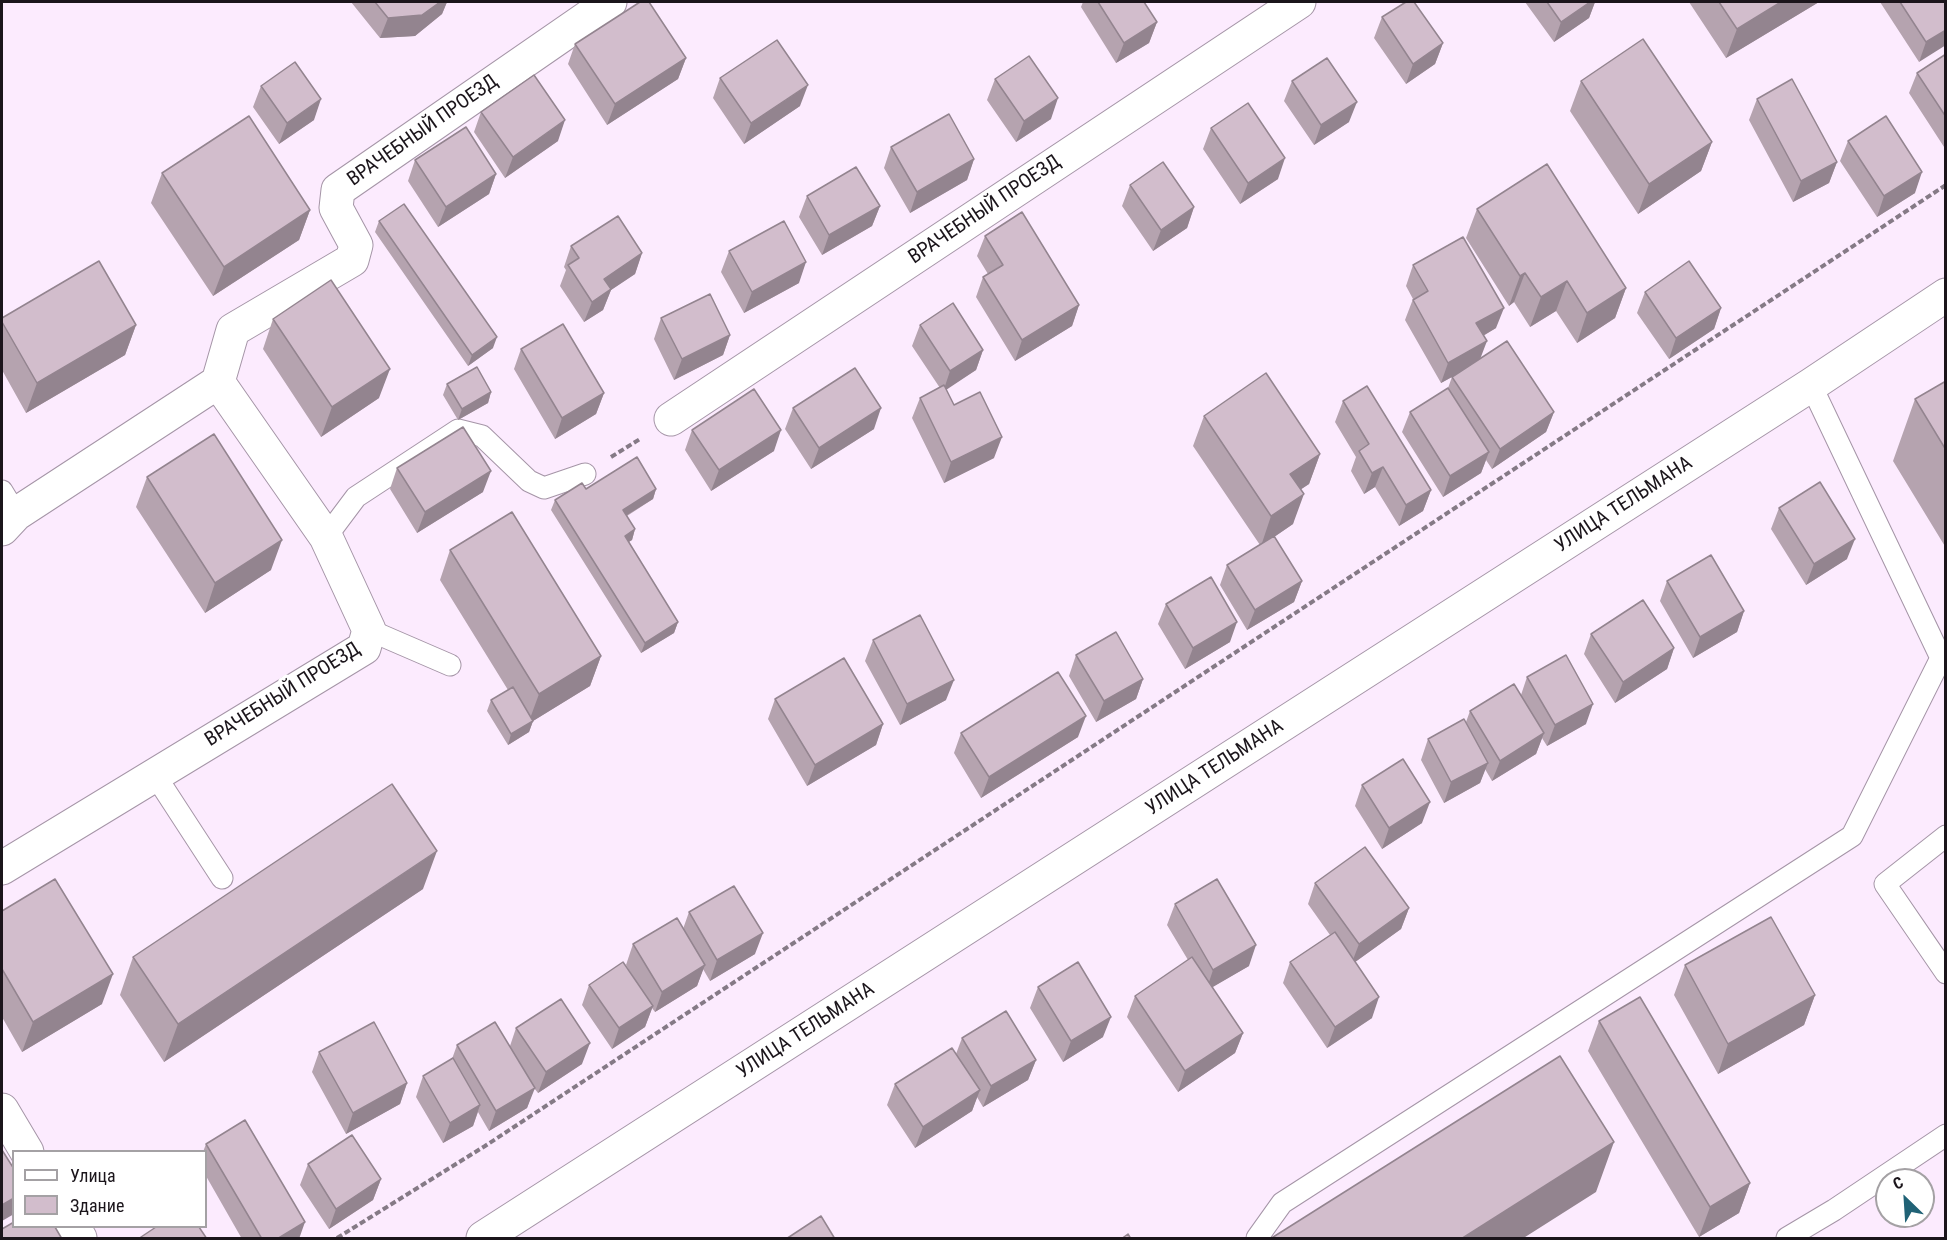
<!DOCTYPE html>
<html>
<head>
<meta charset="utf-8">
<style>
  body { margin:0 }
  #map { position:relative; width:1947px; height:1240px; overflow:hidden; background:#fcebfe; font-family:"Roboto Condensed",sans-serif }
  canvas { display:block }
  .frame { position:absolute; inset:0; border:3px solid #1b151b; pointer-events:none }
  .legend { position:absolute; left:12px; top:1150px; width:195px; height:78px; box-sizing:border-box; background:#fff; border:2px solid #a4a1a4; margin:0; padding:8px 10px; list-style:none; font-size:18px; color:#1b151b }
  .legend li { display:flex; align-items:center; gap:12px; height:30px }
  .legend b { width:30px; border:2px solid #a4a1a4 }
  .north { position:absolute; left:1875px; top:1168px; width:60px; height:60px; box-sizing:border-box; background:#fff; border:2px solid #a4a1a4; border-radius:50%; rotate:335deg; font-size:16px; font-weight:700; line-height:24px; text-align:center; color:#1b151b }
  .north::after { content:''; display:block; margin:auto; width:21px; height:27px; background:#206276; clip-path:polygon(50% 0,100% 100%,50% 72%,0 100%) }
</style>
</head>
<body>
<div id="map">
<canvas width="1947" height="1240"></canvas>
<div class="frame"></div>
<ul class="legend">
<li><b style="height:8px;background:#fff"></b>Улица</li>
<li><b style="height:16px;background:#d2bdcc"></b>Здание</li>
</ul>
<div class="north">С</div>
</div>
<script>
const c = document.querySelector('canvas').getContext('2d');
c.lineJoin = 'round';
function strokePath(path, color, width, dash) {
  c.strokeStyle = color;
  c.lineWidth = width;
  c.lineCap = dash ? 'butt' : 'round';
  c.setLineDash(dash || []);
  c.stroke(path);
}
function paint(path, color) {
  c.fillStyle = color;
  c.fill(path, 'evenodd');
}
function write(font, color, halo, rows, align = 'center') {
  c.font = font + ' "Roboto Condensed",sans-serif';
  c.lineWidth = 6;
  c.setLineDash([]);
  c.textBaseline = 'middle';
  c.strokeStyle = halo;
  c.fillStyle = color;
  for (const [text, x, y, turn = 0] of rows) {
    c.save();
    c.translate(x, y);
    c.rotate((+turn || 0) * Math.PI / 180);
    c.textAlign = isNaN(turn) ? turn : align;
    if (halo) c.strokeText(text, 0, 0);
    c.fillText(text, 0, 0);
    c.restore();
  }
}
const service = new Path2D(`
  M2,491L16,514
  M326,537L356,497L458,430L482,436L529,481L544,488L585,474
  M369,630L450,665
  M155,775L222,878
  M1946,836L1885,884L1946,973
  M1257,1238L1282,1203L1852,836L1941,658L1811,385
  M1787,1238L1834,1210L1946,1135`);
const minor = new Path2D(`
  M671,419L1299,2
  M2,529L16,514L218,382L233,330L352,260L356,245L336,208L338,190L610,2
  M2,868L364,648L369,630L326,537L218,382
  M2,1110L27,1152
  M72,1226L80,1238`);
const tertiary = new Path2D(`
  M483,1238L1811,385L1946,295`);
strokePath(service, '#a595a7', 23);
strokePath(minor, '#a595a7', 35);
strokePath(tertiary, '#a595a7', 35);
strokePath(new Path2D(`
  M611,457L640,439
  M337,1238L485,1146L1946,185`), '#857a86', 4, [6, 3]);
strokePath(service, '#fff', 21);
strokePath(minor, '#fff', 33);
strokePath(tertiary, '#fff', 33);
paint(new Path2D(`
  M351,2H447L442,14L415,36L380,38Z
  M1083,2H1144L1157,22L1149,43L1116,63L1081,7Z
  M1525,2H1595L1589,18L1554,42Z
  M1689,2H1819L1726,58Z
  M1880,2H1946L1919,62Z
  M1382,17L1443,43L1435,64L1406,84L1374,38Z
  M575,44L686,58L678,79L607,125L568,64Z
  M1946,54V150L1909,93L1917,73Z
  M720,78L800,106L744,144L713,98Z
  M995,79L1051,119L1016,142L987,100Z
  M1292,81L1349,122L1314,145L1284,101Z
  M1581,81L1712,142L1701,171L1638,214L1570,111Z
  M261,86L314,120L279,144L253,107Z
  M1757,99L1837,162L1829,183L1793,202L1749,120Z
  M481,112L558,141L505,178L474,132Z
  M1211,128L1278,179L1240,204L1203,149Z
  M1848,141L1915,193L1877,217L1840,161Z
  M891,147L974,159L967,180L910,213L884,168Z
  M415,160L496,174L489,194L438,227L408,181Z
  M162,173L310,210L299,240L213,296L151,203Z
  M1130,185L1194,207L1187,228L1153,251L1122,206Z
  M807,196L880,206L872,226L822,255L799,217Z
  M1477,209L1626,288L1615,318L1577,343L1556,311L1530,327L1514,302L1509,306L1466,238Z
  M379,221L493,348L468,366L375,232Z
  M985,236L1079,305L1072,326L1015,361L976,297L983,277L988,274L977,256Z
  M571,246L642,253L635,274L611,290L603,310L584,322L560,286L566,270L564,267Z
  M729,251L799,283L744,313L721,272Z
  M1413,265L1496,328L1483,336L1480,358L1554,412L1546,432L1492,469L1486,460L1481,473L1443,497L1402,432L1410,412L1448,388L1452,377L1441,383L1405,320L1413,299L1406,286Z
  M1645,292L1721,308L1714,329L1669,359L1637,313Z
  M2,318L136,325L125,355L26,413L2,370Z
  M661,318L730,335L723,355L674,380L654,339Z
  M273,319L379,398L321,437L263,349Z
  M920,325L983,350L976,370L946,389L954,405L994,458L944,483L912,418L920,398L940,388L912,346Z
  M521,349L604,393L596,414L555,439L514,369Z
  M1946,381V548L1893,461L1915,399Z
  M447,384L491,392L488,403L458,420L443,395Z
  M1343,401L1431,490L1423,511L1399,526L1375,487L1364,494L1351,471L1356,457L1335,422Z
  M793,408L874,429L811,469L785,429Z
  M1204,416L1320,454L1309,484L1301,489L1293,524L1274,537L1302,581L1294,602L1247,630L1220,585L1227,565L1260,545L1193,446Z
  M692,430L774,451L711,491L685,450Z
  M397,468L483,492L417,533L390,489Z
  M147,477L271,570L205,613L136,507Z
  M586,489H656L653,499L627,516L635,529L632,540L628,542L678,622L674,633L641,653L551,510L555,500Z
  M1779,508L1847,559L1806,585L1771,529Z
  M450,550L601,656L590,686L533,721L529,732L508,745L487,711L491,700L508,690L440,580Z
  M1667,581L1744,611L1737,632L1693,658L1660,601Z
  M1166,604L1230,642L1185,669L1158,624Z
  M1591,634L1674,648L1667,669L1615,703L1584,654Z
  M873,640L946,700L900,725L865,661Z
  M1076,655L1143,679L1136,699L1096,722L1069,676Z
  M1527,677L1586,724L1547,746L1542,738L1536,754L1492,781L1485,769L1480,783L1444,803L1421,760L1428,739L1466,722L1470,711L1521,695Z
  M775,699L883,724L876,745L807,786L768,719Z
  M961,733L1078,737L981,798L954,753Z
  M1362,785L1422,823L1382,849L1355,806Z
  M1315,883L1409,908L1401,929L1355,962L1372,1018L1327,1048L1283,983L1290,962L1330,935L1308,904Z
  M423,889L164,1062L120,995L133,957Z
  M1175,904L1249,966L1212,987L1243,1033L1235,1053L1178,1092L1127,1017L1135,996L1188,960L1167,925Z
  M2,911L102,1004L22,1052L2,1017Z
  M689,912L755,954L710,981L703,969L697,986L655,1012L652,1008L645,1027L612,1049L582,1005L589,985L634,978L626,965L633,944L683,929Z
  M1685,965L1815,995L1804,1025L1718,1074L1674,995Z
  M1038,987L1103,1037L1063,1062L1030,1008Z
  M1599,1021L1750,1183L1739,1213L1699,1237L1588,1051Z
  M516,1028L582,1064L538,1093L534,1088L527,1108L489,1131L478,1112L473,1126L443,1143L416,1097L423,1076L452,1059L457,1045L510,1046Z
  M962,1038L1036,1060L1028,1080L983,1107L977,1097L972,1111L915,1148L887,1105L895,1084L956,1054Z
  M319,1052L407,1083L400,1104L346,1134L312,1072Z
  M206,1144L299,1239H242L206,1176V1152H203Z
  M308,1164L381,1179L373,1200L329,1229L300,1185Z`), '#b5a3af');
paint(new Path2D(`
  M440,2H447L442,14L415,36L380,38L388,18Z
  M1590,2H1595L1589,18L1554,42L1561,22Z
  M1781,2H1819L1726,58L1737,29Z
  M1157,22L1149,43L1116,63L1124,43Z
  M1946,30V45L1919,62L1926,42Z
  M1443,43L1435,64L1406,84L1413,64Z
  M686,58L678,79L607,125L615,104Z
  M808,85L800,106L744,144L751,123Z
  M1058,98L1051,119L1016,142L1024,121Z
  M321,99L314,120L279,144L287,123Z
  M1357,102L1349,122L1314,145L1321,125Z
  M565,120L558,141L505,178L513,157Z
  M1712,142L1701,171L1638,214L1649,184Z
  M1285,158L1278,179L1240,204L1248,183Z
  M974,159L967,180L910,213L917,192Z
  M1837,162L1829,183L1793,202L1801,181Z
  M1922,172L1915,193L1877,217L1884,196Z
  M496,174L489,194L438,227L446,207Z
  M880,206L872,226L822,255L829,235Z
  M1194,207L1187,228L1153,251L1161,230Z
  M310,210L299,240L213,296L224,267Z
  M642,253L635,274L611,290L603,310L584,322L592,302L604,279Z
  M806,262L799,283L744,313L752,292Z
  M1525,273L1514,302L1509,306L1520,276Z
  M1567,281L1556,311L1530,327L1541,297Z
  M1626,288L1615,318L1577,343L1587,313Z
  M1079,305L1072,326L1015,361L1022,340Z
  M1504,308L1496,328L1469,344L1476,323Z
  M1721,308L1714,329L1669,359L1676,338Z
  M136,325L125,355L26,413L37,383Z
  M730,335L723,355L674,380L682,359Z
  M497,337L493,348L468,366L472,355Z
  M1487,341L1479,362L1441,383L1448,363Z
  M983,350L976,370L943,392L950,371Z
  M390,369L379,398L321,437L332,407Z
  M491,392L488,403L458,420L462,409Z
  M604,393L596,414L555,439L562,418Z
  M881,408L874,429L811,469L819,448Z
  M1554,412L1546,432L1492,469L1500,449Z
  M781,430L774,451L711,491L719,470Z
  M1002,437L994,458L944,483L951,462Z
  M1489,452L1481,473L1443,497L1450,476Z
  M1320,454L1309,484L1279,504L1290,474Z
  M1383,467L1375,487L1364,494L1372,473Z
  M491,471L483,492L417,533L425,512Z
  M656,489L653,499L619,520L623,510Z
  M1431,490L1423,511L1399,526L1406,505Z
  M1304,494L1293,524L1261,546L1271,516Z
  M635,529L632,540L621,547L625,536Z
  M1855,539L1847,559L1806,585L1814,564Z
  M282,540L271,570L205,613L215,583Z
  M1302,581L1294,602L1247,630L1255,610Z
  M1744,611L1737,632L1693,658L1700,637Z
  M678,622L674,633L641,653L645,643Z
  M1237,622L1230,642L1185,669L1193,648Z
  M1674,648L1667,669L1615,703L1623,682Z
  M601,656L590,686L533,721L529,732L508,745L511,734L528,724L539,694Z
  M1143,679L1136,699L1096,722L1104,701Z
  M954,680L946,700L900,725L907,704Z
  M1593,704L1586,724L1547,746L1555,725Z
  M1086,716L1078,737L981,798L989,777Z
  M883,724L876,745L807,786L815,765Z
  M1544,733L1536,754L1492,781L1500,761Z
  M1488,763L1480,783L1444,803L1451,782Z
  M1430,802L1422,823L1382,849L1389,828Z
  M437,851L423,889L164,1062L178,1024Z
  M1409,908L1401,929L1351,965L1359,944Z
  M763,933L755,954L710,981L717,960Z
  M1256,945L1249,966L1206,991L1213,970Z
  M705,965L697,986L655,1012L662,992Z
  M113,974L102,1004L22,1052L33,1022Z
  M1815,995L1804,1025L1718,1074L1728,1044Z
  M1379,997L1372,1018L1327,1048L1335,1027Z
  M653,1006L645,1027L612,1049L619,1028Z
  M1111,1017L1103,1037L1063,1062L1071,1041Z
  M1243,1033L1235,1053L1178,1092L1185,1071Z
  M590,1043L582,1064L538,1093L546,1072Z
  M1036,1060L1028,1080L983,1107L991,1086Z
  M407,1083L400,1104L346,1134L353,1113Z
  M535,1088L527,1108L489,1131L496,1111Z
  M980,1090L972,1111L915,1148L923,1127Z
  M480,1105L473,1126L443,1143L450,1123Z
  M1614,1142L1596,1192L1522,1239H1461Z
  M381,1179L373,1200L329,1229L336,1209Z
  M1750,1183L1739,1213L1699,1237L1710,1207Z
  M14,1198V1214L2,1221V1205Z
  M305,1222L299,1239H277Z`), '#93848f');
const building = new Path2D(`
  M375,2H440L422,15L388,18Z
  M640,2H649L686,58L615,104L575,44Z
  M1098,2H1144L1157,22L1124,43Z
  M1406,2H1414L1443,43L1413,64L1382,17Z
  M1547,2H1590L1561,22Z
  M1719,2H1781L1737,29Z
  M1900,2H1946V30L1926,42Z
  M1643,39L1712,142L1649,184L1581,81Z
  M777,40L808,85L751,123L720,78Z
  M1946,54V117L1917,73Z
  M1029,56L1058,98L1024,121L995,79Z
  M1327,58L1357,102L1321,125L1292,81Z
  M295,62L321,99L287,123L261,86Z
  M534,75L565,120L513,157L481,112Z
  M1792,79L1837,162L1801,181L1757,99Z
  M1248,103L1285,158L1248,183L1211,128Z
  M949,114L974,159L917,192L891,147Z
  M249,116L310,210L224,267L162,173Z
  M1886,116L1922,172L1884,196L1848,141Z
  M466,127L496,174L446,207L415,160Z
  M1163,162L1194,207L1161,230L1130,185Z
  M1547,164L1626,288L1587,313L1567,281L1541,297L1525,273L1520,276L1477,209Z
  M856,167L880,206L829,235L807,196Z
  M404,204L497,337L472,355L379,221Z
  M1022,212L1079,305L1022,340L983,277L1003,265L985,236Z
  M618,216L642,253L604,279L611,289L592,302L568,265L579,258L571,246Z
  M784,221L806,262L752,292L729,251Z
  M1463,237L1504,308L1476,323L1487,341L1448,363L1413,300L1428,291L1413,265Z
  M99,261L136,325L37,383L2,322V318Z
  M1689,261L1721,308L1676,338L1645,292Z
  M331,280L390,369L332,407L273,319Z
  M710,294L730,335L682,359L661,318Z
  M953,303L983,350L950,371L920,325Z
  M563,324L604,393L562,418L521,349Z
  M1507,341L1554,412L1500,449L1452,377Z
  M477,367L491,392L462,409L447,384Z
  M855,368L881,408L819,448L793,408Z
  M1266,373L1320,454L1290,474L1304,494L1271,516L1204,416Z
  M1946,381V450L1915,399Z
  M944,385L954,405L980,392L1002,437L951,462L920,398Z
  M1367,386L1431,490L1406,505L1383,467L1372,473L1359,451L1369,444L1343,401Z
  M1448,388L1489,452L1450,476L1410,412Z
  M754,389L781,430L719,470L692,430Z
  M463,427L491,471L425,512L397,468Z
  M214,434L282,540L215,583L147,477Z
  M637,457L656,489L623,510L635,529L625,536L678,622L645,643L555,500L582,483L586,489Z
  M1820,482L1855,539L1814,564L1779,508Z
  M512,512L601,656L539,694L450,550Z
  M1274,536L1302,581L1255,610L1227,565Z
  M1711,555L1744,611L1700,637L1667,581Z
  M1211,577L1237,622L1193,648L1166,604Z
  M1643,600L1674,648L1623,682L1591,634Z
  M920,615L954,680L907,704L873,640Z
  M1116,632L1143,679L1104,701L1076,655Z
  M1566,655L1593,704L1555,725L1527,677Z
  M844,658L883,724L815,765L775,699Z
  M1058,672L1086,716L989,777L961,733Z
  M1514,684L1544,733L1500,761L1470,711Z
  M513,687L533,721L511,734L491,700Z
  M1464,719L1488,763L1451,782L1428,739Z
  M1403,759L1430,802L1389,828L1362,785Z
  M392,784L437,851L178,1024L133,957Z
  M1365,847L1409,908L1359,944L1315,883Z
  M55,879L113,974L33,1022L2,969V911Z
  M1217,879L1256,945L1213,970L1175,904Z
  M734,886L763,933L717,960L689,912Z
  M1771,917L1815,995L1728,1044L1685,965Z
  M677,918L705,965L662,992L633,944Z
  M1335,932L1379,997L1335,1027L1290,962Z
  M1192,957L1243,1033L1185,1071L1135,996Z
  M623,962L653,1006L619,1028L589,985Z
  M1078,962L1111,1017L1071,1041L1038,987Z
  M1640,997L1750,1183L1710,1207L1599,1021Z
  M561,999L590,1043L546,1072L516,1028Z
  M1006,1011L1036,1060L991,1086L962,1038Z
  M374,1022L407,1083L353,1113L319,1052Z
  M495,1022L535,1088L496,1111L457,1045Z
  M952,1048L980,1090L923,1127L895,1084Z
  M1560,1056L1614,1142L1461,1239H1270Z
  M453,1058L480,1105L450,1123L423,1076Z
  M245,1120L305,1222L277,1239H262L206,1144Z
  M352,1135L381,1179L336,1209L308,1164Z
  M2,1150L14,1169V1198L2,1205Z
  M821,1216L835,1239H786Z
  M14,1222V1227H55L62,1239H2V1229Z
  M156,1227H199L207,1239H138Z
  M1128,1234L1131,1239H1121Z`);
paint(building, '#d2bdcc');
strokePath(building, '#93848f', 1.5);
write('20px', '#1b151b', '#fff', [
  ["ВРАЧЕБНЫЙ ПРОЕЗД",423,131,-35],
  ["ВРАЧЕБНЫЙ ПРОЕЗД",985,210,-34],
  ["УЛИЦА ТЕЛЬМАНА",1624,505,-33],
  ["ВРАЧЕБНЫЙ ПРОЕЗД",283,695,-32],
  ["УЛИЦА ТЕЛЬМАНА",1215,768,-33],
  ["УЛИЦА ТЕЛЬМАНА",806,1031,-33]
]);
</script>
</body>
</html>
